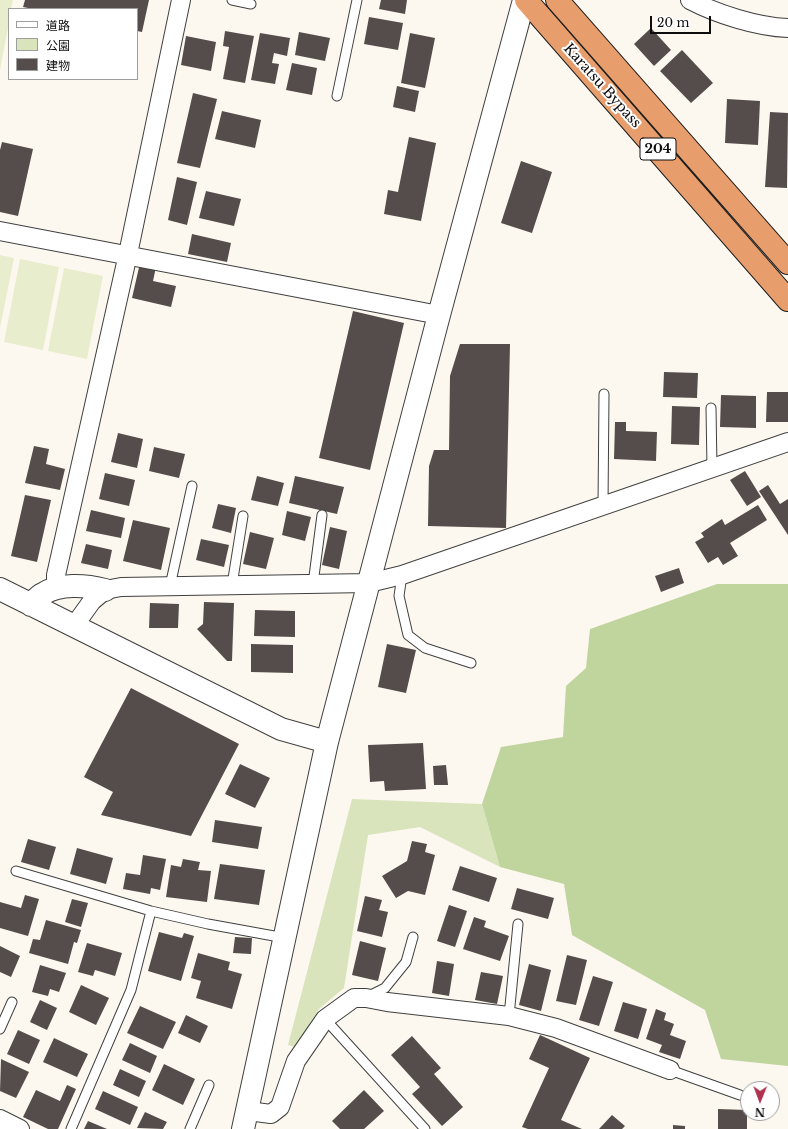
<!DOCTYPE html>
<html>
<head>
<meta charset="utf-8">
<style>
  body { margin:0 }
  #map { position:relative; width:788px; height:1129px; overflow:hidden; background:#fdf8ef; font-family:"Libre Baskerville","Noto Sans JP",serif }
  canvas { display:block }
  .legend { position:absolute; left:8px; top:8px; width:130px; height:72px; box-sizing:border-box; background:#fff; border:1px solid #9e9e9e; margin:0; padding:5px 7px; list-style:none; font-size:12px; color:#0d0d0d }
  .legend li { display:flex; align-items:center; gap:8px; height:20px }
  .legend b { width:20px; border:1px solid #9e9e9e }
  .north { position:absolute; left:740px; top:1081px; width:40px; height:40px; box-sizing:border-box; background:#fff; border:1px solid #9e9e9e; border-radius:50%; rotate:181deg; font-size:11px; font-weight:700; line-height:16px; text-align:center; color:#0d0d0d }
  .north::after { content:''; display:block; margin:auto; width:14px; height:18px; background:#af3351; clip-path:polygon(50% 0,100% 100%,50% 72%,0 100%) }
  .scale { position:absolute; left:650px; top:16px; width:61px; height:18px; box-sizing:border-box; border:2px solid #0d0d0d; border-top:0; padding-left:5px; font-size:12px; line-height:14px; white-space:nowrap; color:#0d0d0d; -webkit-text-stroke:3px #fff; paint-order:stroke }
</style>
</head>
<body>
<div id="map">
<canvas width="788" height="1129"></canvas>
<ul class="legend">
<li><b style="height:5px;background:#fff"></b>道路</li>
<li><b style="height:11px;background:#d9e4bc"></b>公園</li>
<li><b style="height:11px;background:#554d4b"></b>建物</li>
</ul>
<div class="north">N</div>
<div class="scale">20 m</div>
</div>
<script>
const c = document.querySelector('canvas').getContext('2d');
c.lineJoin = 'round';
function paint(path, color) {
  c.fillStyle = color;
  c.fill(path, 'evenodd');
}
function strokePath(path, color, width, dash) {
  c.strokeStyle = color;
  c.lineWidth = width;
  c.lineCap = dash ? 'butt' : 'round';
  c.setLineDash(dash || []);
  c.stroke(path);
}
function write(font, color, halo, rows, align = 'center') {
  c.font = font + ' "Libre Baskerville",serif';
  c.lineWidth = 4;
  c.setLineDash([]);
  c.textBaseline = 'middle';
  c.strokeStyle = halo;
  c.fillStyle = color;
  for (const [text, x, y, turn = 0] of rows) {
    c.save();
    c.translate(x, y);
    c.rotate((+turn || 0) * Math.PI / 180);
    c.textAlign = isNaN(turn) ? turn : align;
    if (halo) c.strokeText(text, 0, 0);
    c.fillText(text, 0, 0);
    c.restore();
  }
}
paint(new Path2D(`
  M352,799L482,804L500,867L420,827L368,835L344,988L319,1009L295,1047L288,1045Z`), '#d9e4bc');
paint(new Path2D(`
  M717,584H788V1066L721,1059L705,1010L572,935L564,884L500,867L482,804L501,747L563,737L566,686L586,668L590,629Z`), '#c0d49d');
paint(new Path2D(`
  M0,0H13L11,9H9V22L0,70Z
  M0,255L14,258L0,328Z
  M20,259L59,267L43,350L4,342Z
  M64,268L103,276L87,359L48,351Z`), '#e8edcd');
paint(new Path2D(`
  M25,0H149L142,32L137,31V9H33L23,7Z
  M381,0H407L405,14L379,9Z
  M369,17L403,23L398,50L364,44Z
  M651,28L671,50L654,66L634,44Z
  M225,31L254,36L245,83L223,79L229,47L223,46Z
  M299,32L330,38L325,61L295,55Z
  M260,33L290,38L287,56L274,53L272,63L279,64L275,84L251,80Z
  M410,33L435,38L425,88L401,83Z
  M186,36L216,42L211,71L181,65Z
  M682,50L713,83L691,103L660,71Z
  M292,63L317,68L312,95L286,90Z
  M397,86L419,91L415,112L393,107Z
  M193,93L217,99L200,168L177,163Z
  M727,99L760,101L758,145L725,143Z
  M222,111L261,120L255,148L215,139Z
  M770,112L788,113L787,188L765,187Z
  M409,137L436,143L421,221L384,214L388,190L398,192Z
  M2,142L33,149L18,216L0,212V150Z
  M521,161L552,172L532,233L501,223Z
  M177,177L197,182L187,225L168,220Z
  M206,191L241,199L234,226L199,218Z
  M192,234L231,243L227,262L188,254Z
  M140,263L156,267L153,281L176,286L171,307L132,298Z
  M353,311L404,323L370,470L319,458Z
  M460,344H510L506,528L428,526L429,466L434,450H449L450,376Z
  M664,372L698,373L697,398L663,397Z
  M767,392H788V422H766Z
  M721,395L756,396V428L720,427Z
  M672,406L700,407L699,445L671,444Z
  M615,422H626V431L657,432L656,461L614,459Z
  M118,433L143,439L137,468L111,462Z
  M34,446L49,449L46,464L65,469L60,490L25,483Z
  M154,447L185,454L179,478L149,471Z
  M745,471L761,497L747,506L730,480Z
  M105,473L135,480L129,506L99,499Z
  M257,476L284,483L278,506L251,500Z
  M295,476L344,487L337,514L289,503Z
  M768,485L780,504L788,499V535L759,491Z
  M25,495L51,500L37,562L11,556Z
  M218,504L236,508L231,533L212,528Z
  M758,505L767,520L730,543L738,556L723,565L718,557L708,563L695,542L704,537L701,533L722,519L725,525Z
  M91,510L125,518L121,538L86,531Z
  M287,511L311,517L305,541L282,535Z
  M133,520L170,528L161,570L123,561Z
  M330,527L347,531L339,569L322,565Z
  M250,532L274,538L266,569L243,564Z
  M201,539L229,545L224,567L196,560Z
  M86,544L112,550L108,569L81,563Z
  M679,568L684,583L661,592L655,576Z
  M204,602L234,603L232,661H227L197,629L203,624Z
  M150,603L179,604L178,628H149Z
  M255,610L295,611V637L254,636Z
  M251,644L293,645V673L251,672Z
  M387,644L416,650L406,693L378,687Z
  M131,688L239,744L191,836L101,815L113,792L84,777Z
  M423,743L426,789L385,791L384,781L370,782L368,745Z
  M240,764L270,778L255,808L225,794Z
  M446,765L448,785H434L433,766Z
  M215,820L262,827L258,849L212,842Z
  M28,839L56,847L49,870L21,862Z
  M412,841L427,844L425,852L435,855L425,895L408,891L396,898L382,876L407,861Z
  M77,848L113,858L106,884L70,874Z
  M143,855L166,859L160,890L151,888L150,894L123,889L126,873L140,875Z
  M183,859L200,862L198,870L211,871L207,902L166,897L171,865L181,867Z
  M220,864L265,870L259,905L214,899Z
  M460,866L497,878L489,902L452,890Z
  M517,888L554,898L548,919L511,909Z
  M25,895L39,899L28,936L0,928V902L21,908Z
  M365,896L382,900L379,910L388,912L382,937L357,931Z
  M72,899L88,903L81,927L65,922Z
  M449,905L467,911L455,947L437,941Z
  M474,917L486,921L484,927L509,936L500,961L463,949Z
  M46,920L81,930L77,943L74,942L68,964L29,953L33,939L40,940Z
  M159,932L182,938L184,933L194,936L181,981L148,971Z
  M235,937L252,938L251,954L233,953Z
  M360,941L386,948L378,981L352,975Z
  M87,943L122,953L115,976L95,970L93,976L78,972Z
  M0,946L20,956L11,977L0,972Z
  M198,953L230,962L228,970L242,974L232,1009L196,998L201,981L191,978Z
  M567,955L587,960L576,1005L556,1001Z
  M437,961L454,964L449,996L432,993Z
  M529,964L551,970L541,1011L519,1005Z
  M40,965L66,973L59,992L50,989L48,996L32,992Z
  M481,972L503,976L497,1004L475,1000Z
  M593,976L613,982L599,1026L579,1020Z
  M81,985L109,998L96,1025L69,1012Z
  M40,1000L57,1008L47,1030L30,1022Z
  M623,1002L647,1009L638,1039L614,1031Z
  M140,1006L176,1022L163,1049L127,1033Z
  M656,1009L666,1013L664,1020L674,1024L670,1035L686,1041L680,1059L659,1052L662,1045L646,1039Z
  M186,1015L208,1026L200,1043L178,1033Z
  M18,1030L40,1040L29,1064L7,1054Z
  M540,1035L590,1058L561,1120L582,1129H528L522,1127L549,1068L529,1059Z
  M412,1036L441,1068L434,1074L463,1107L442,1126L412,1094L420,1087L391,1055Z
  M54,1038L88,1054L77,1077L43,1062Z
  M130,1043L157,1056L150,1073L122,1060Z
  M1,1059L29,1072L16,1098L0,1091Z
  M164,1064L195,1079L183,1105L152,1090Z
  M120,1069L146,1081L139,1097L113,1085Z
  M67,1085L76,1089L58,1129H48L23,1117L36,1090L60,1101Z
  M364,1090L384,1111L364,1129H340L332,1121Z
  M103,1091L138,1107L130,1125L95,1109Z
  M718,1109L747,1110V1129H718Z
  M145,1112L167,1122L163,1129L137,1128Z
  M612,1115L625,1126L622,1129H599Z
  M88,1121L107,1129H84Z
  M673,1125L685,1126V1129H673Z`), '#554d4b');
const service = new Path2D(`
  M232,0L251,4
  M337,96L357,0
  M711,408L712,468
  M603,506L604,394
  M402,575L399,596L408,635L425,648L471,663
  M313,584L322,515
  M232,585L243,516
  M170,586L192,486
  M16,871L151,911L208,924L285,938
  M369,996L385,988L406,962L413,937
  M509,1016L518,924
  M325,1019L425,1129
  M0,1029L12,1002
  M670,1070L740,1095
  M71,1129L131,990L151,911
  M190,1129L209,1085`);
const minor = new Path2D(`
  M690,0C717,14 757,27 788,28
  M0,231L439,315
  M56,588V575L128,254L181,0
  M74,626L92,601L105,590L121,587L369,583L402,575L788,442
  M248,1111L271,1114L280,1107L296,1061L325,1019L354,998H366L387,1002L509,1016L556,1028L670,1070
  M0,1119L20,1129`);
const tertiary = new Path2D(`
  M0,589L281,729L327,742
  M31,605C35,601 38,596 43,594C59,583 86,585 105,590
  M243,1129L327,742L439,315L524,0`);
const trunk = new Path2D(`
  M526,0L788,300
  M557,0L788,263`);
strokePath(service, '#404040', 11);
strokePath(minor, '#404040', 20);
strokePath(tertiary, '#404040', 24);
strokePath(trunk, '#1e1e1e', 24);
strokePath(service, '#fff', 9);
strokePath(minor, '#fff', 18);
strokePath(tertiary, '#fff', 22);
strokePath(trunk, '#e89e6c', 22);
for (const [x, y, w] of [
  [658,149,36]
]) {
  const box = new Path2D();
  box.roundRect(x - w / 2, y - 11, w, 22, 3);
  c.fillStyle = '#fff';
  c.fill(box);
  strokePath(box, '#0d0d0d', 1);
}
write('bold 13px', '#0d0d0d', null, [
  ["204",658,149]
]);
write('14px', '#0d0d0d', '#fff', [
  ["Karatsu Bypass",602,86,48]
]);
</script>
</body>
</html>
